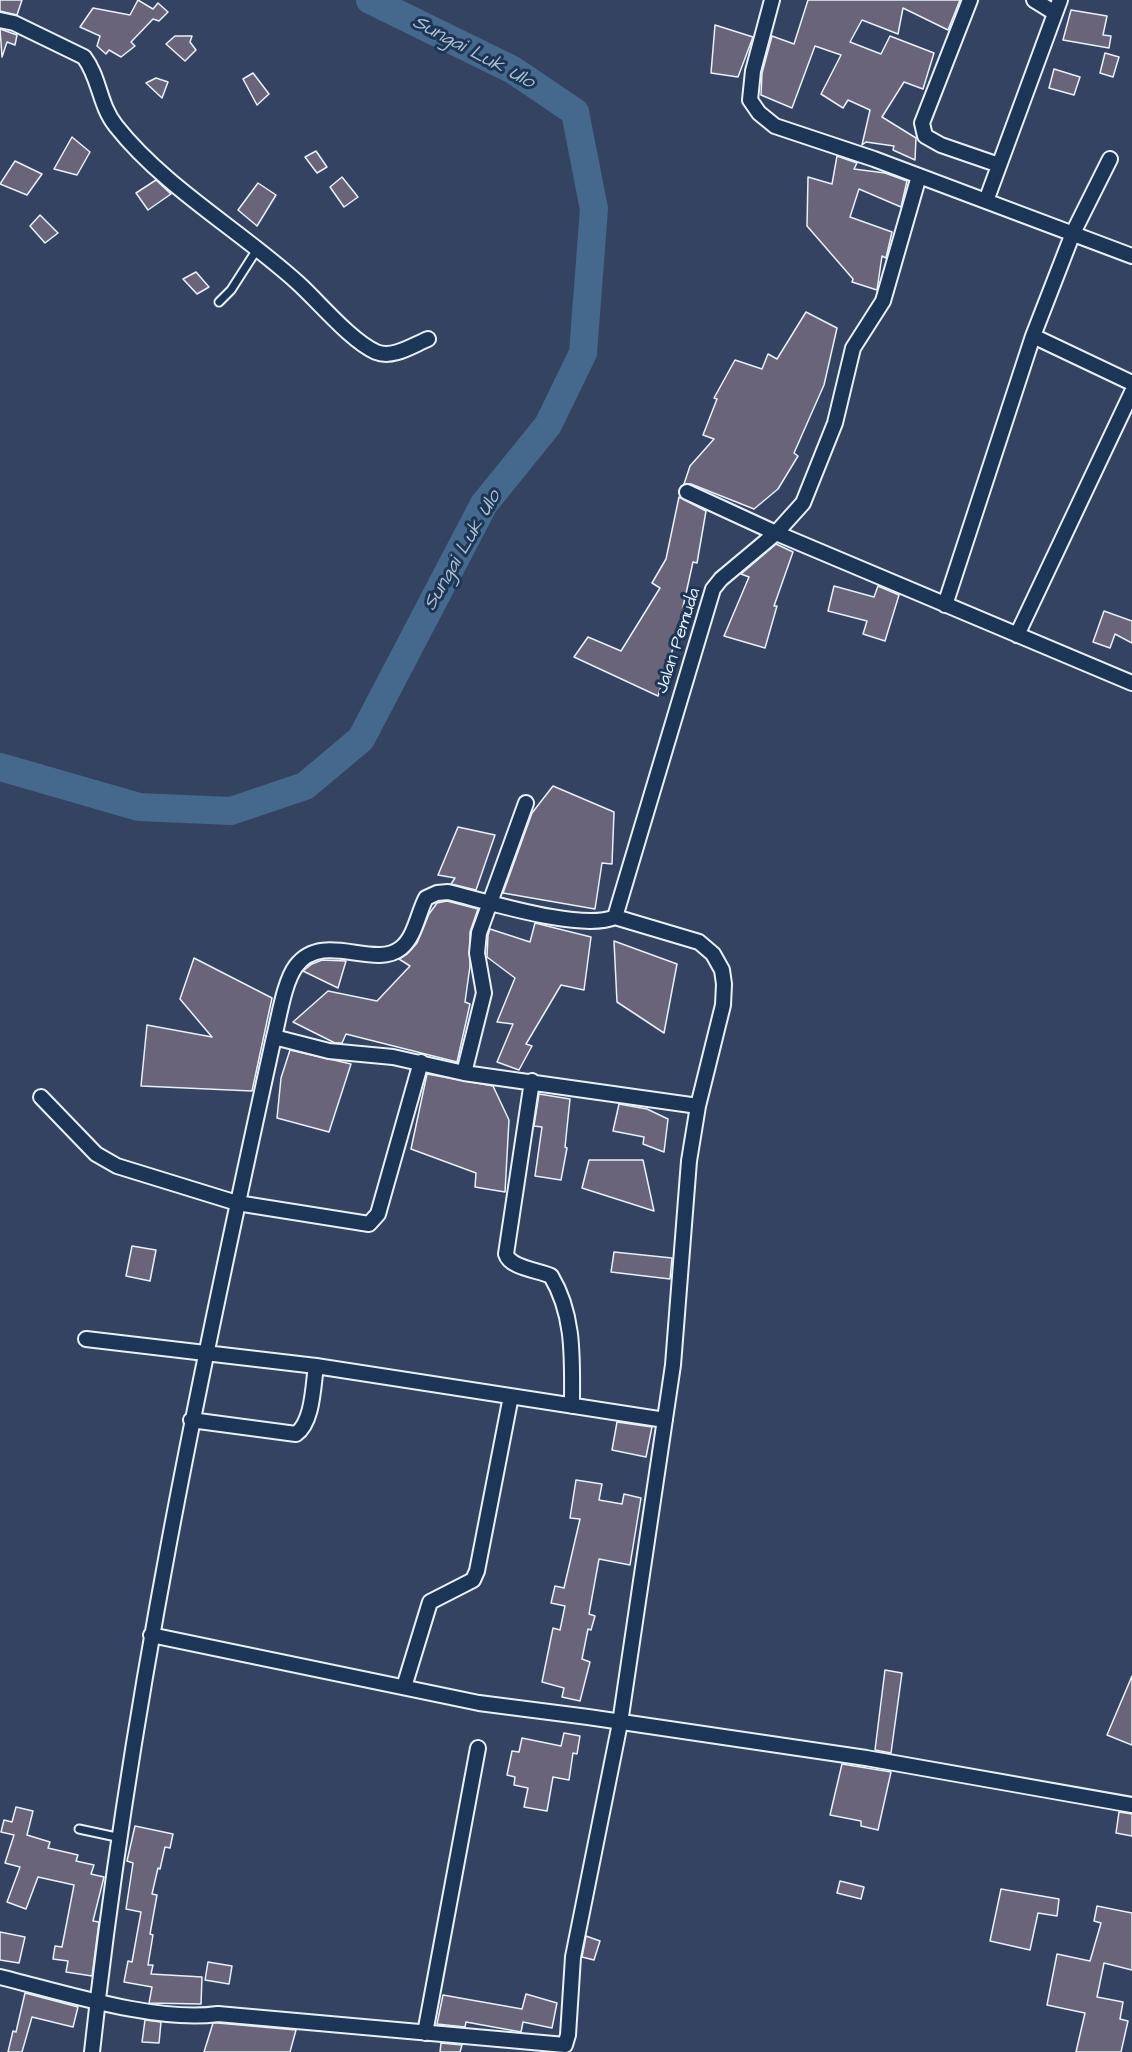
<!DOCTYPE html>
<html>
<head>
<meta charset="utf-8">
<style>
  body { margin:0 }
  canvas { display:block; background:#344361 }
</style>
</head>
<body>
<canvas width="1132" height="2052"></canvas>
<script>
const c = document.querySelector('canvas').getContext('2d');
c.lineJoin = 'round';
function strokePath(path, color, width, dash) {
  c.strokeStyle = color;
  c.lineWidth = width;
  c.lineCap = dash ? 'butt' : 'round';
  c.setLineDash(dash || []);
  c.stroke(path);
}
function paint(path, color) {
  c.fillStyle = color;
  c.fill(path, 'evenodd');
}
function write(font, color, halo, rows, align = 'center') {
  c.font = font + ' "Architects Daughter",sans-serif';
  c.lineWidth = 6;
  c.setLineDash([]);
  c.textBaseline = 'middle';
  c.strokeStyle = halo;
  c.fillStyle = color;
  for (const [text, x, y, turn = 0] of rows) {
    c.save();
    c.translate(x, y);
    c.rotate((+turn || 0) * Math.PI / 180);
    c.textAlign = isNaN(turn) ? turn : align;
    if (halo) c.strokeText(text, 0, 0);
    c.fillText(text, 0, 0);
    c.restore();
  }
}
strokePath(new Path2D(`
  M0,767L139,807L231,811L305,786L361,739L484,504L548,425L583,353L594,209L575,112L513,70L370,0`), '#45698c', 28);
const building = new Path2D(`
  M0,0H22L17,15L0,11Z
  M138,0L153,9L158,3L168,12L159,21L153,19L131,42L135,46L121,57L109,50L106,54L97,46L100,36L80,27L93,8L130,15Z
  M808,0H960L948,30L903,8L898,34L862,20L850,42L881,54L890,36L934,53L923,89L904,82L882,117L916,138L915,160L893,150L894,146L866,142L862,145L870,110L848,100L843,108L821,94L841,55L815,46L792,108L761,95L762,73L772,36L794,44Z
  M1071,10L1107,16L1103,35L1111,36L1109,48L1063,40Z
  M715,25L753,37L738,77L711,73Z
  M0,29L17,35L15,45L7,42L2,57Z
  M175,36H192L190,42L196,50L185,61L166,44Z
  M1105,53L1119,57L1113,77L1100,73Z
  M1054,69L1080,77L1074,95L1049,88Z
  M253,73L269,94L257,105L243,79Z
  M156,78L168,82L162,98L146,83Z
  M72,137L90,152L77,175L54,169Z
  M316,151L327,167L317,173L305,157Z
  M837,156L857,163L854,169L885,173L907,181L901,207L859,189L850,217L892,232L886,258L882,256L877,290L852,282L853,279L807,226L808,177L832,184Z
  M15,161L42,174L27,195L0,184Z
  M342,177L358,197L344,207L330,187Z
  M156,180L171,194L148,210L136,193Z
  M258,183L276,195L257,226L238,210Z
  M40,215L58,233L45,243L30,226Z
  M196,272L209,287L197,294L183,279Z
  M806,312L837,328L824,385L794,453L798,456L778,489L754,509L691,484H684L690,466L714,439L703,435L717,399L714,398L735,360L762,369L768,354L777,359Z
  M679,497L706,511L697,563L693,562L683,607H686L658,696L574,657L588,637L621,651L660,588L652,583L666,559Z
  M776,544L793,552L774,606H777L765,648L724,636L749,577L741,574Z
  M834,586L874,597L878,586L899,595L885,641L863,634L867,621L828,611Z
  M1104,611L1132,621V643L1115,634L1110,648L1093,642Z
  M553,786L614,812L612,864L602,863L595,909L503,893L532,813Z
  M458,827L495,835L476,890L451,884L455,878L438,875Z
  M447,901L478,909L470,932V966L465,1002L470,1004L457,1062L346,1034L342,1043H335L293,1022L328,991L377,1001L410,966L399,959L407,954L417,943L429,914L437,903Z
  M535,923L591,937L584,990L561,985L526,1044L532,1046L519,1070L497,1062L513,1024L497,1022L515,978L487,957L488,935L490,929L530,942Z
  M614,941L677,964L664,1033L617,1002Z
  M194,958L272,998L252,1091L141,1086L147,1025L212,1037L180,999Z
  M322,960L346,961L338,988L303,971L312,964Z
  M290,1050L351,1064L329,1132L277,1118L281,1078Z
  M427,1074L493,1086L509,1120L505,1192L475,1187L476,1173L411,1149Z
  M539,1094L570,1099L565,1147L567,1148L561,1180L535,1176L542,1127L534,1126Z
  M619,1104L647,1109L668,1119L664,1152L643,1144L644,1137L613,1131Z
  M589,1160H643L654,1211L582,1188Z
  M132,1246L156,1250L150,1281L126,1276Z
  M614,1252L672,1258L670,1279L611,1272Z
  M617,1422L652,1427L646,1457L612,1450Z
  M576,1480L602,1484L599,1500L622,1504L624,1494L641,1498L630,1565L599,1559L589,1614L595,1616L591,1630L588,1629L582,1659L590,1662L580,1701L562,1697L564,1688L542,1682L553,1628L560,1630L565,1606L551,1603L555,1586L564,1588L580,1519L570,1518Z
  M885,1670L902,1673L891,1753L875,1750Z
  M1132,1676V1745L1107,1735Z
  M564,1733L580,1736L577,1754L573,1753L569,1780L553,1777L547,1811L524,1807L528,1788L514,1785L515,1777L507,1775L512,1751L519,1752L522,1738L561,1746Z
  M842,1764L891,1772L878,1830L861,1826V1821L830,1815Z
  M16,1807L33,1811L27,1835L50,1842L48,1848L78,1855L76,1861L94,1865L91,1874L104,1877L93,1921L99,1922L92,1976L66,1972L68,1961L53,1959L55,1946L62,1947L74,1885L38,1877L26,1909L7,1902L20,1867L5,1863L14,1835L1,1832L4,1820L12,1822Z
  M1119,1812L1132,1814V1836L1116,1833Z
  M135,1826L173,1834L170,1848L165,1847L160,1869L158,1868L152,1894L157,1895L150,1934L153,1935L148,1965H153L151,1974L202,1977L201,2004L149,2003L152,1987L124,1982L128,1961L132,1962L141,1912L126,1909L133,1863L127,1861Z
  M840,1881L864,1887L861,1899L837,1893Z
  M1001,1889L1059,1899L1057,1916L1038,1913L1030,1950L990,1941Z
  M1097,1906L1132,1913V1970L1104,1963L1097,1997L1123,2002L1120,2019L1128,2021L1121,2052H1076L1085,2013L1047,2005L1057,1954L1090,1961L1101,1923L1094,1921Z
  M0,1932L25,1937L19,1963L0,1960Z
  M586,1936L600,1941L594,1960L582,1957Z
  M208,1962L232,1966L229,1984L205,1980Z
  M25,1993L78,2007L73,2027L32,2017L22,2052H8L13,2031L16,2032Z
  M526,1994L557,2003L552,2028L523,2022L521,2032L466,2022L465,2027L437,2024L443,1995L522,2009Z
  M145,2020L161,2022L159,2043L142,2042Z
  M213,2023H218L296,2030L290,2052H204Z
  M441,2043L462,2045L460,2052H440Z`);
paint(building, '#696479');
strokePath(building, '#e8f1f8', 1.5);
const lane = new Path2D(`
  M219,302L231,290L256,251
  M79,1829L121,1838`);
const street = new Path2D(`
  M772,0L753,71L750,100L759,113L775,126L874,159L1132,256
  M970,0L922,123L925,136L941,145L999,165
  M1034,0L1055,13
  M0,20L14,23L84,57C100,78 99,105 116,126C164,187 241,231 298,283C319,302 351,341 376,352C393,359 413,345 428,339
  M986,201L1060,0
  M1033,336L1132,383
  M687,492L776,533L1132,683
  M945,605L1033,336L1073,233L1110,159
  M1017,635L1132,392
  M615,917L713,589L721,579L776,533L803,503L835,423L853,348L883,301L919,176
  M274,1037L329,1051L393,1057L464,1073L698,1106
  M464,1073L484,993L477,953L479,933L526,803
  M532,1081L506,1254C510,1268 538,1270 551,1276C575,1316 572,1360 572,1406
  M41,1097L96,1154L117,1166L237,1203L369,1224L378,1214L421,1062
  M86,1339L316,1366L665,1420
  M191,1420L296,1434C313,1422 313,1386 316,1366
  M151,1635L479,1703L588,1717L866,1758L1132,1805
  M404,1687L430,1602L473,1580L477,1571L511,1396
  M0,1977C61,1992 157,2023 218,2014L565,2045L568,2035L573,1957L620,1723L673,1365L689,1161L698,1106L723,1005L724,984L722,970L713,954L699,942L615,917C582,932 486,901 448,892L437,893L426,898C418,913 415,937 401,948C374,970 323,930 296,966C284,982 279,1018 274,1037C200,1373 129,1710 92,2052
  M425,2033L478,1748`);
strokePath(lane, '#e8f1f8', 11);
strokePath(street, '#e8f1f8', 18);
strokePath(lane, '#1d3557', 7);
strokePath(street, '#1d3557', 14);
write('18px', '#e8f1f8', '#1d3557', [
  ["Jalan Pemuda",679,641,-72]
]);
write('italic 20px', '#afc1d2', '#1d3557', [
  ["Sungai Luk Ulo",473,53,28],
  ["Sungai Luk Ulo",463,551,-60]
]);
</script>
</body>
</html>
